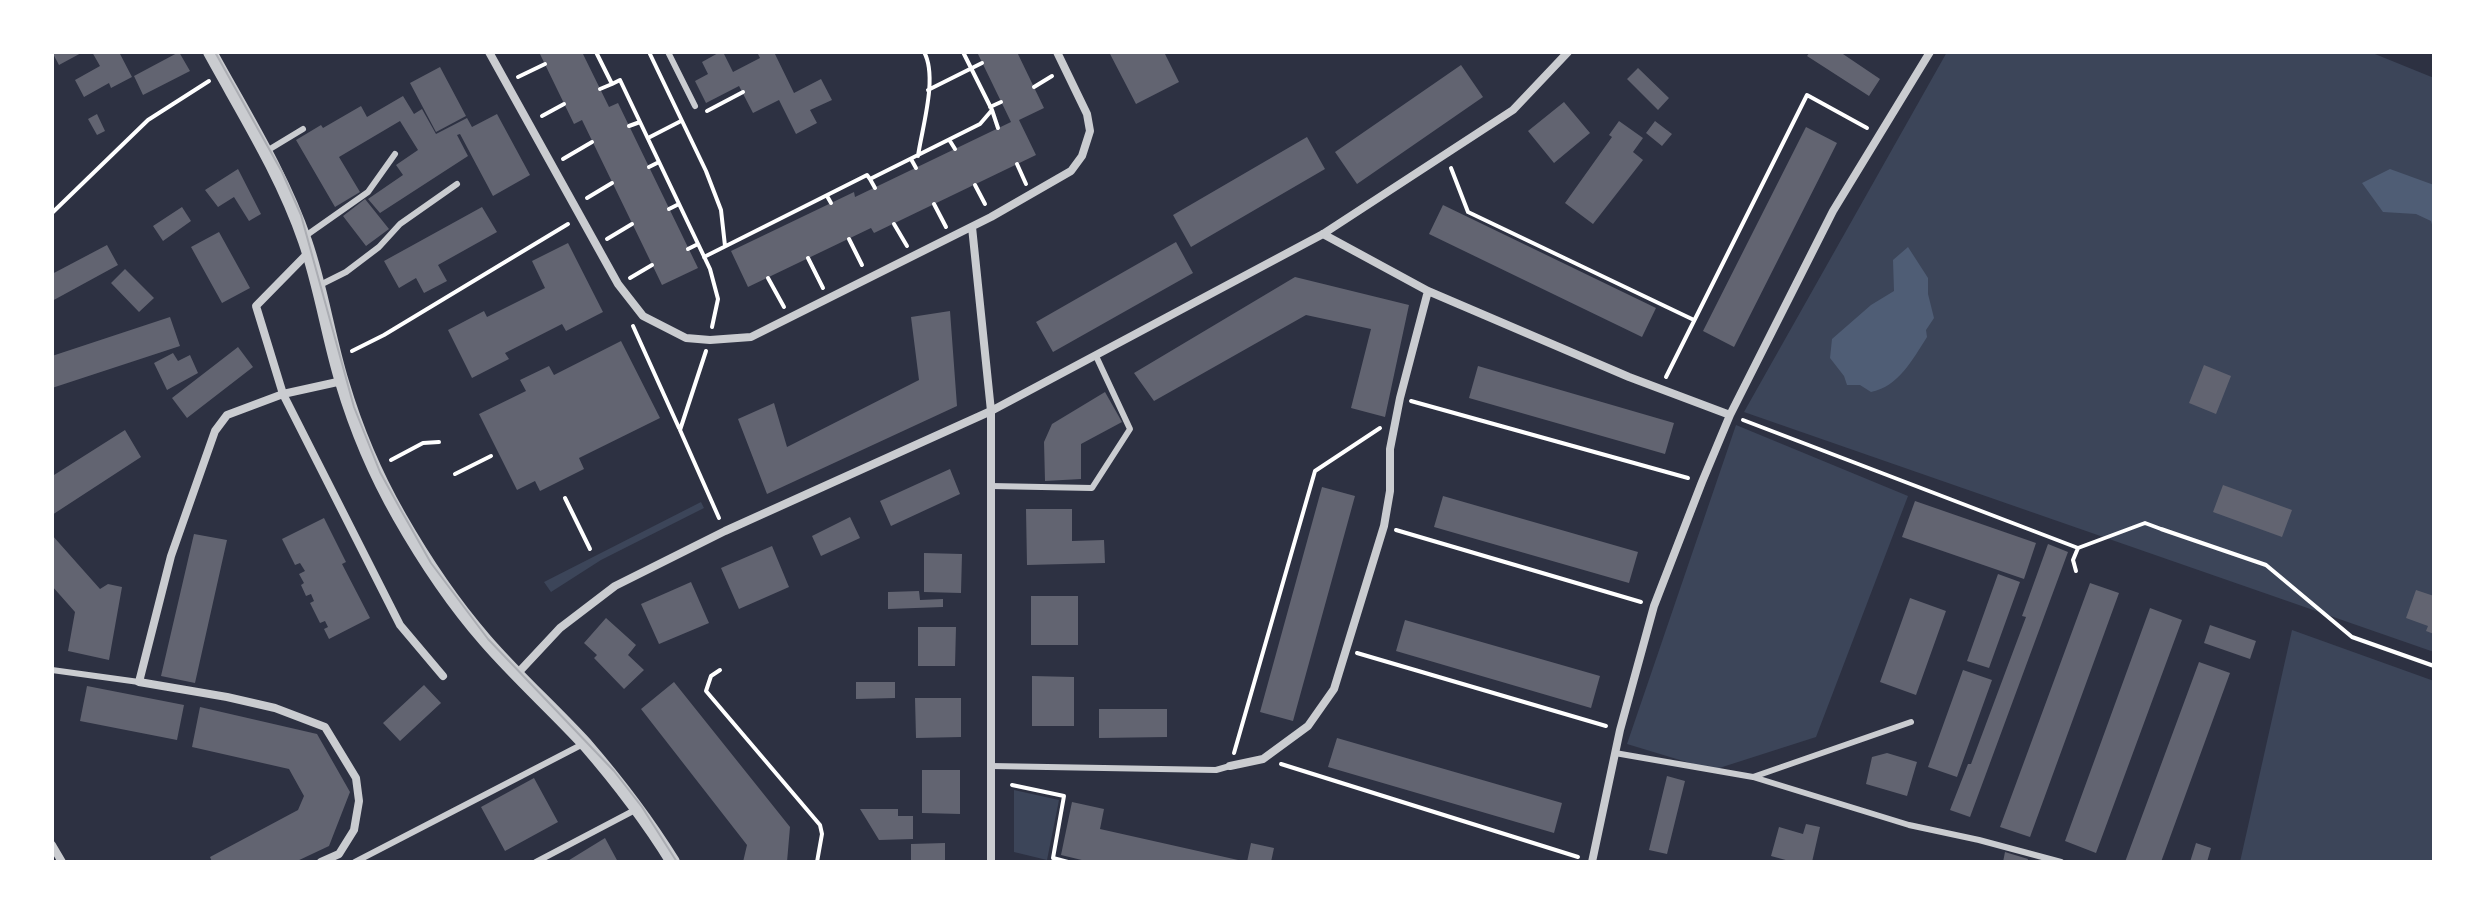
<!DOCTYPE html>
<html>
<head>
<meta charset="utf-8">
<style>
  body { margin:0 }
  #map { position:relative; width:2486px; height:914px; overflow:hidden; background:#2d3142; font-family:Signika,sans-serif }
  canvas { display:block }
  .frame { position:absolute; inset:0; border:54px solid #fff; pointer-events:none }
</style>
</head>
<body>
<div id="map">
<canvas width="2486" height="914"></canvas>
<div class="frame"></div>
</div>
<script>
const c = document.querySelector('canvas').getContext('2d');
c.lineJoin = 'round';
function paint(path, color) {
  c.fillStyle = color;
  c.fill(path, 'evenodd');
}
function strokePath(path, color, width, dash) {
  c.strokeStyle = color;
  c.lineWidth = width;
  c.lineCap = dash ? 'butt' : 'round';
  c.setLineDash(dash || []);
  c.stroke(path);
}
paint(new Path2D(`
  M1947,52H2370L2434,78V652L1744,412Z
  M1736,425L1908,496L1816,737L1713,770L1627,744Z
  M701,502L704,508L601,560L551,592L544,582Z
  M2292,630L2434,681V862H2240Z
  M1014,790L1059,800L1047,860L1014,852Z`), '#3c4559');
paint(new Path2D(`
  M2390,169L2434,185V232L2431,221L2416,214L2383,212L2362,183Z
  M1908,247L1928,278V294L1934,318L1926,330L1927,337C1913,359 1898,387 1871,392L1860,385H1847L1844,376L1830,358L1832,339L1871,305L1894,291L1893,260Z`), '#4f5d75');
paint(new Path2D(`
  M52,52H83L59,65Z
  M92,52H119L132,77L111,88L109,83L84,97L75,80L100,66Z
  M179,52L190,71L143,95L134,76Z
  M539,52H582L609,107L618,103L698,268L662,285L582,120L574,124Z
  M720,52H723L733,72L760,58L757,52H774L794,93L821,79L832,100L810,110L817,123L796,134L779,100L753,113L739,86L706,103L695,81L708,74L702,62Z
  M977,52H1017L1044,108L1019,120L1036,155L874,233L871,228L748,287L731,251L854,192L855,197L1011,122Z
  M1109,52H1164L1179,82L1136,104Z
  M1810,52H1840L1880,79L1869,96L1807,56Z
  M1461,65L1483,97L1357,184L1335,152Z
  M440,67L466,116L436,132L410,83Z
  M1638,68L1669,98L1658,110L1627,79Z
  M403,96L414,114L422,109L436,134L467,118L472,127L497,114L530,175L493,196L460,134L457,135L468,156L380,213L368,199L403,175L396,165L418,150L400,121L339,157L360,192L335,207L296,140L321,125L323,128L361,106L367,117Z
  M1564,102L1590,133L1554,163L1528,131Z
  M97,114L105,131L97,135L88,119Z
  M1619,121L1643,138L1633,152L1643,160L1593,224L1565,203L1612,137L1609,135Z
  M1655,121L1672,134L1662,146L1646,133Z
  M1806,127L1837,143L1734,347L1703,331Z
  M1307,137L1325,169L1191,247L1173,215Z
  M238,169L261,214L249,221L234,197L218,207L205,190Z
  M365,199L389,229L366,246L343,216Z
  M1443,205L1656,308L1642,337L1429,234Z
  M182,207L191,221L163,241L153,226Z
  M482,207L497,232L438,265L447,281L424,293L416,278L399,288L384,261Z
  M219,232L250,288L222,303L191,247Z
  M1176,242L1193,273L1053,352L1036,322Z
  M568,243L603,312L566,331L562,324L505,353L509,359L472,378L448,330L484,311L487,317L545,288L532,261Z
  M107,245L118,265L52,301V274Z
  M125,269L154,298L139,312L111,283Z
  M1295,277L1409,305L1385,417L1351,408L1371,329L1306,315L1154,401L1134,373Z
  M950,311L957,406L767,494L738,419L774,403L787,447L919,380L911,317Z
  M170,317L180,346L52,388V356Z
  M621,341L660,418L579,458L584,469L540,491L535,481L517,490L479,414L526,391L520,380L549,366L554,375Z
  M238,347L253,367L187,418L172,398Z
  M173,353L178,361L190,355L198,373L167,390L154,363Z
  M2204,365L2231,376L2216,414L2189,403Z
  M1478,366L1674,423L1665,454L1469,398Z
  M1105,392L1122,422L1081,444V479L1045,481L1044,442L1052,424Z
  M125,430L141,457L52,515V472L54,475Z
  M950,469L960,494L891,526L880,501Z
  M2223,485L2292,510L2282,537L2213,512Z
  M1322,487L1355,496L1293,721L1260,712Z
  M1443,496L1638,552L1629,583L1434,527Z
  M1915,501L2036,543L2024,579L1902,537Z
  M1026,509H1072V541L1104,540L1105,563L1027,565Z
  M850,517L860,538L821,556L812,536Z
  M324,518L346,562L342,564L370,618L329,639L324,629L328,627L325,621L320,623L310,603L314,601L311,594L306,596L301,585L304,583L299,574L305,571L300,563L295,565L282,539Z
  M194,534L227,540L195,683L161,676Z
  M52,535L100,589L108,584L122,587L109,660L68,651L75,612L52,586Z
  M2048,544L2068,552L1970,817L1950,810L1968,764H1971L2026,617L2022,616Z
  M772,546L789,587L739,609L721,568Z
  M924,553L962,554L961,593L924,592Z
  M1998,574L2020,582L1989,668L1967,661Z
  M691,582L709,623L659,644L641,604Z
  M2090,583L2119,593L2030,837L2000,827Z
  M2416,590L2434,596V634L2426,631L2428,626L2406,618Z
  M919,591L920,600L943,599V607L888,609V592Z
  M1031,596H1078V645H1031Z
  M1910,598L1946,611L1916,695L1880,682Z
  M2150,608L2182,620L2096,853L2065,841Z
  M606,618L636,645L628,655L644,670L624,689L594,658L597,655L584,643Z
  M1405,620L1600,676L1591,708L1396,651Z
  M2210,625L2256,641L2250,659L2204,643Z
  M918,627H956L955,666H918Z
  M2199,662L2230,673L2161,862H2125Z
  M1963,670L1992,680L1957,777L1928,767Z
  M1032,676L1074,677V726H1032Z
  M674,682L790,827L787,862H743L747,845L641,709Z
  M856,682H895V698L856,699Z
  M424,685L441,703L400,741L383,723Z
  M87,686L184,705L177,740L80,721Z
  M915,698H961V737L916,738Z
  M200,707L317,734L350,792L329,846L295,862H212L210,857L298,810L304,796L289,769L192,747Z
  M1099,709H1167V737L1099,738Z
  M1337,738L1562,803L1554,833L1328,767Z
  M1887,753L1917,762L1907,796L1866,784L1872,757Z
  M922,770H960V814L922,813Z
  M1667,776L1685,781L1667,854L1649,850Z
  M534,778L558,822L505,851L481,807Z
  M1072,802L1104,809L1100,829L1247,862H1090L1061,855Z
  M860,809H898V816H913V839L879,840Z
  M1806,824L1820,827L1812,862H1793L1771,856L1779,827L1803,834Z
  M605,838L618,862H566Z
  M945,843V862H911V844Z
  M1251,843L1274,848L1271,862H1247Z
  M2196,843L2211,848L2207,862H2190Z
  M2005,852L2028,859L2027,862H2003Z`), '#626471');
strokePath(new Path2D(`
  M596,52L612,84L620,80L710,269L718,299L712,327
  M649,52L706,171L721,210L725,246
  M518,77L545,64
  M1034,87L1052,76
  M600,89L612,84
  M928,90L982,63
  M990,107L1001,102
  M992,110L998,128
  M707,111L743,92
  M542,116L564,104
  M629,126L640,122
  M648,138L681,121
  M950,141L955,149
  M918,156C922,128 938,77 924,52
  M563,159L592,142
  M911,159L916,168
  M1017,164L1026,184
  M649,167L659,162
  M1451,168L1468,212L1694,320
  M870,179L875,188
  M975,185L985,204
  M827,196L831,203
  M587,198L612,183
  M934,204L946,227
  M669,209L679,204
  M52,213L148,120L209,81
  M894,224L907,246
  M607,239L632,224
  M849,239L862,265
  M688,249L698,244
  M704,257L867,175L870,179L980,124L992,110L963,52
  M808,258L823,288
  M630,278L652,265
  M768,278L784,307
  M633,326L679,428
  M352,351L384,335L568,224
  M706,351L680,430L719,518
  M1666,377L1807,95L1867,128
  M1411,401L1688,478
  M1743,420L2078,548L2145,523L2161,529L2266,565L2352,637L2434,666
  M391,460L423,443L439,442
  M455,474L491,456
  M565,498L590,549
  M1396,530L1641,602
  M2076,571L2073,560L2078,548
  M1357,653L1606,726
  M720,670L711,676L706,691L820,825L822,834L817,862
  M1234,753L1315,471L1380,428
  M1281,764L1578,857
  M1012,785L1064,796L1053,858L1068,862`), '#fff', 4);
strokePath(new Path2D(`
  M668,52L695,106
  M265,152L303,129
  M304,237L368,192L395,154
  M318,286L346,272L379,247L400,224L457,184
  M991,486L1092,488L1130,429L1096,356
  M52,670L139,682
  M1615,753L1753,777L1911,722
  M991,766L1216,770L1230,766
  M1753,777L1909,825L1979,840L2061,862
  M355,862L583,744
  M536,862L635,810`), '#caccd0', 6);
strokePath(new Path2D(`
  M489,52L618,284L643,316L686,338L710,340L751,337L991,217L1071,171L1082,156L1090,131L1087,114L1057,52
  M972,227L991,411V862
  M1323,234L1428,291L1629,377L1730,415
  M309,252L256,306L283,394L400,625L443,676
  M517,674L560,628L615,586L725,531L991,411L1323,234L1513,110L1568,52
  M1230,766L1263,759L1308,726L1334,689L1384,526L1390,491V449L1400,398L1428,291
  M52,845L62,862
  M321,862L339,854L354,830L359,801L356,778L325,727L275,708L227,697L139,682L171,556L215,431L227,415L283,394L342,381
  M1592,862L1620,730L1654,606L1702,482L1730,415L1833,211L1930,52`), '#caccd0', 8);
strokePath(new Path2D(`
  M210,52C244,114 282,174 305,241C321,287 328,336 342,382C356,429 375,474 399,516C424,560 452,602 485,640C517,677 553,709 586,745C618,782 647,820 673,862`), '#caccd0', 14);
strokePath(new Path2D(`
  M215,52L282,172L301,215L354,407L380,472L402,512L431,563L488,639L614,771L642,807L677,862`), '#abadb3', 2);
</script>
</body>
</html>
